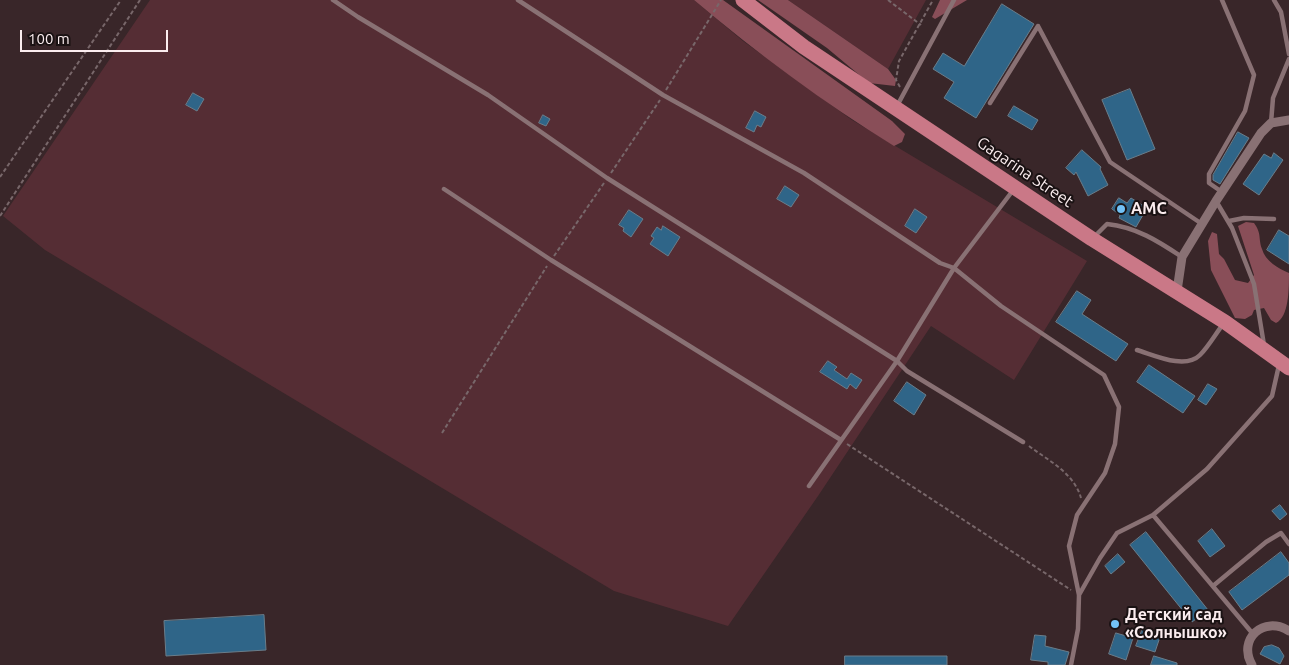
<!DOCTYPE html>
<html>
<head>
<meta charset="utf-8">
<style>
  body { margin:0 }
  #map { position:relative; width:1289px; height:665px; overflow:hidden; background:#392629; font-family:Ubuntu,sans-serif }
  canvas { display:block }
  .scale { position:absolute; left:20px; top:30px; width:148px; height:22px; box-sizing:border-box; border:2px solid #fbedef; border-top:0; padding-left:6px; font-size:15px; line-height:18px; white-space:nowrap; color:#fbedef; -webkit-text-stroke:4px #1a1213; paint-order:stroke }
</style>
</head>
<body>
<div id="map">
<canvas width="1289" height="665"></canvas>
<div class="scale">100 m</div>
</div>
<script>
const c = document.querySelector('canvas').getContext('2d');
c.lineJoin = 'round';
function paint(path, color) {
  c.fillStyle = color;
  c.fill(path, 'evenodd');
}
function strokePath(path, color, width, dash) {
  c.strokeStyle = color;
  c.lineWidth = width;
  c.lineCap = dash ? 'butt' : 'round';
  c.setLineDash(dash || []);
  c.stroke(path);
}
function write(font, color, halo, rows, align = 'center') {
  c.font = font + ' Ubuntu,sans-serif';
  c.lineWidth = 4;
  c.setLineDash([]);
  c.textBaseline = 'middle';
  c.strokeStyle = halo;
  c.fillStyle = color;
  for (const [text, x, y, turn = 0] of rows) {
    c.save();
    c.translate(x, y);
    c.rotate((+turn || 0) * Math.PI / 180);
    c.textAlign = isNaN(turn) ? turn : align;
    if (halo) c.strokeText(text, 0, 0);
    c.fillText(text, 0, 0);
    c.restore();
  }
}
paint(new Path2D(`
  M150,0H694L743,41L852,120L1087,261L1014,380L931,326L818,496L728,626L614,591L45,250L3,216Z
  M788,0H926L888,69Z`), '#552d34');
paint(new Path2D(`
  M694,0H723L892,121L905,134L902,142L894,146C824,103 757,53 694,0Z
  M758,0H788L888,69L896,80L895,86L869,83L827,48Z
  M940,0H967L935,19L932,17Z
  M1246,222L1254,223C1262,234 1258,238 1262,249C1265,261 1279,269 1289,273C1289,289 1289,317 1276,323L1271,320L1264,308L1254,310L1252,315L1245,319L1235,318L1211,270L1208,241L1212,232L1217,234L1219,254L1224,259L1235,280L1248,283L1254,275L1238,226Z`), '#894e58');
const building = new Path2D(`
  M1002,4L1034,24L976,118L944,98L954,82L933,69L943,53L964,66Z
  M1130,89L1155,149L1127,160L1102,100Z
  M193,93L204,99L197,111L186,105Z
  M1014,106L1038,120L1032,130L1008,116Z
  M755,111L766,117L761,127L757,125L754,132L746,128Z
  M543,115L550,119L546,126L539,123Z
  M1238,132L1249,138L1220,184L1213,180V175Z
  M1082,150L1101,167L1100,169L1108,185L1088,196L1076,172L1074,175L1066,168Z
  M1274,153L1283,160L1259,195L1243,184L1264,154L1271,158Z
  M785,186L799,195L791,207L777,199Z
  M1119,198L1127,203L1131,198L1147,208L1136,227L1119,218L1120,215L1112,209Z
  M915,209L927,217L916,233L905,226Z
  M629,210L643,219L631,237L623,231L624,228L619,225Z
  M663,226L680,237L668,256L650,244L654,238L651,236L657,227L661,230Z
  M1279,230L1289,236V264L1267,250Z
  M1077,291L1091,300L1082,314L1128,344L1116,361L1056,322Z
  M828,361L837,367L834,370L847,379L851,373L862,380L856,389L850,384L847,389L820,372Z
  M1149,365L1195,396L1183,413L1137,382Z
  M907,382L926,395L914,415L894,401Z
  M1208,384L1217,389L1206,405L1198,400Z
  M1280,505L1287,514L1280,520L1272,511Z
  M1212,529L1225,546L1210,557L1198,541Z
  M1146,532L1208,610L1192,622L1130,545Z
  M1281,552L1289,563V575L1242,610L1229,592Z
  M1118,554L1125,562L1111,574L1105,566Z
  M264,615L266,650L166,656L164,621Z
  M1143,628L1161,634L1155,652L1136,646Z
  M1116,633L1133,638L1126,660L1109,654Z
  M1035,635L1046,636L1045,646L1069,652L1065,665H1048V662L1031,660Z
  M1272,645L1279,648L1284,656L1280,664L1260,654L1264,647Z
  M845,656H947V665H845Z
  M1154,656L1177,663V665H1151Z`);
paint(building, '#2f6588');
strokePath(building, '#6a7d8a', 1);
strokePath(new Path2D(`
  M888,0L921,25
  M900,87L896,80L899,61L933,0
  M666,90L721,0
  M611,173L660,100
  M0,177L121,0
  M0,216L140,0
  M554,256L604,183
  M442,433L547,266
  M847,444L1071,590
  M1029,446C1049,461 1074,473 1081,498`), '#78676a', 2, [4, 2.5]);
strokePath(new Path2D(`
  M333,0L358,17L488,95L607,178L897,361L907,371L1023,442
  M518,0L663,95L804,173L940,263L954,268L1001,306L1104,375L1119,407L1115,444L1105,473L1077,515L1069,546L1079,595L1078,629L1071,665
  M1222,0L1254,75L1245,111L1209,174V183L1222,192
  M1274,0L1281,12L1289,54
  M990,103L1038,26L1110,162L1202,224
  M897,106L954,0
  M1271,123L1273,98L1289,59
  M444,189L551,260L841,440
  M1216,201L1232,228L1254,284L1264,345
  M1229,221L1244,218L1274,219
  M1093,238L1107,224C1136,227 1158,241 1182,257
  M1137,350C1154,355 1185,370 1200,355C1209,346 1216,333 1224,323
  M809,486L897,361L954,268L1014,189
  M1213,586L1266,542L1281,533L1289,544
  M1079,595L1100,558L1117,533L1153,515
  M1253,634L1153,515L1207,469L1272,396L1279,365`), '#897174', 4.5);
strokePath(new Path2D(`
  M1177,291L1182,257L1216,201L1261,133L1271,123L1289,120
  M1252,665C1237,639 1264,615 1289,631`), '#897174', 9);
strokePath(new Path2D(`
  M743,0L804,47L1092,239L1225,322L1289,368`), '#ca7887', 15);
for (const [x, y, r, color] of [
  [1121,209,5,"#72c1f5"],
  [1115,624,5,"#72c1f5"]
]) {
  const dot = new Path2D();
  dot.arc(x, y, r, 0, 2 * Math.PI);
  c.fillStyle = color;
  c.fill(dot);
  strokePath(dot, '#1a1213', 2);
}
write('16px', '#fbedef', '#1a1213', [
  ["Gagarina Street",1025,172,34]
]);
write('bold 16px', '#fbedef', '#1a1213', [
  ["AMC",1131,209],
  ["Детский сад",1125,615],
  ["«Солнышко»",1125,633]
], 'left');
</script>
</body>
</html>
